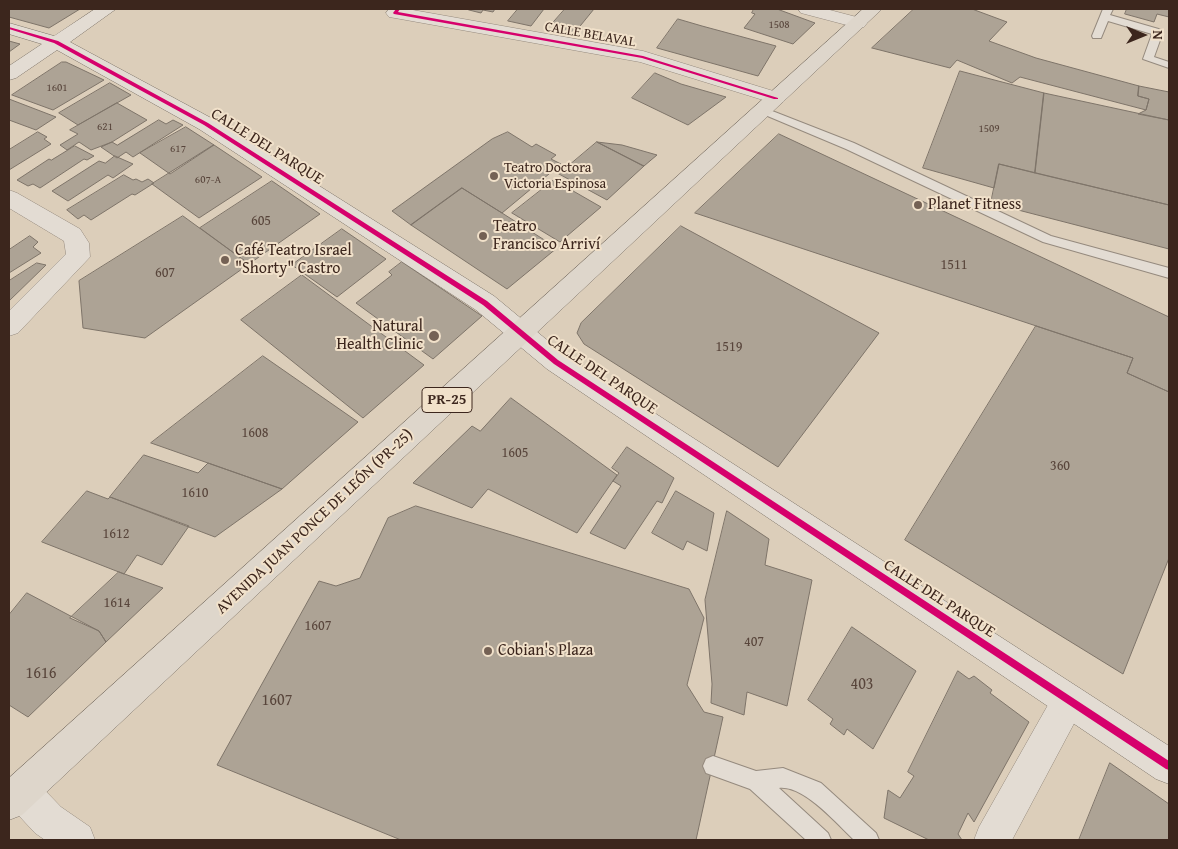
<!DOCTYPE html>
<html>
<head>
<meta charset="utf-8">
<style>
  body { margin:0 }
  #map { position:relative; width:1178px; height:849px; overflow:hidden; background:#dcceba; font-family:"Gentium Book Plus",serif }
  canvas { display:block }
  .frame { position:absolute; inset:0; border:10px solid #3c261d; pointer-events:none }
  .north { position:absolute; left:1118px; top:10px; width:50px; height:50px; -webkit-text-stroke:4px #f1e1ca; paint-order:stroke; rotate:90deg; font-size:14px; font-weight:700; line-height:20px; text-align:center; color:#3c261d }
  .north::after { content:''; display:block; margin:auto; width:18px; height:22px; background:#3c261d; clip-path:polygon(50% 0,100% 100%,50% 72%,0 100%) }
</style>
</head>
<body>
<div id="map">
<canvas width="1178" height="849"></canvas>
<div class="frame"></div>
<div class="north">N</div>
</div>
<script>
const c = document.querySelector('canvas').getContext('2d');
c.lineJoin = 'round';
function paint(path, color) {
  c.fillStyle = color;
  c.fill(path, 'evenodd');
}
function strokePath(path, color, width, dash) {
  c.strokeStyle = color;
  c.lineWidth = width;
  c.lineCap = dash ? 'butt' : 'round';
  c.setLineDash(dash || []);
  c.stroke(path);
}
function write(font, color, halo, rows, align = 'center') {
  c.font = font + ' "Gentium Book Plus",serif';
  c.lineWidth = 4;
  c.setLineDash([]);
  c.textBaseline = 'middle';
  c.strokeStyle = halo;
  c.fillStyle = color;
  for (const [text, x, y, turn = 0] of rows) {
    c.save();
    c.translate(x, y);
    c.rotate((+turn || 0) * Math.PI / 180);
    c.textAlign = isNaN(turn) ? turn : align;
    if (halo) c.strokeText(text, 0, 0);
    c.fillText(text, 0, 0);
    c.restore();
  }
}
const building = new Path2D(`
  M9,9H80L49,28L9,17Z
  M471,9H495L493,12L483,10L481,13L469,10Z
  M518,9H544L531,26L508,21Z
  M565,9H594L572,36L554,31L558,27L551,25Z
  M754,9H777L815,23L793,44L744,28L755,14L752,13Z
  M914,9H972L1007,22L989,41L1036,58L1139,86L1138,96L1149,99L1146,110L1020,77L1012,83L957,60L950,68L872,48Z
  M1127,9H1169V17L1157,14L1154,22L1125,14Z
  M678,19L702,26L776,46L758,76L657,48Z
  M9,41L20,44L9,52Z
  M62,62H66L104,80L53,110L12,95Z
  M960,71L1044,93L1035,173L999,164L994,188L923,168Z
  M655,73L681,84L726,97L688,125L632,98Z
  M110,83L131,95L78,125L59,113Z
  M1139,86L1169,92V120L1138,114L1146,110L1149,99L1138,96Z
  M1044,93L1169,120V205L1035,173Z
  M9,99L56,117L36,130L9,120Z
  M117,103L147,120L112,142L91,150L79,142L67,150L60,145L78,134L70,130Z
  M159,120L166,124L173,120L183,125L133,157L126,152L117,158L101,147L112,142L117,145Z
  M186,127L214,145L170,174L140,153Z
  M38,132L47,137L44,139L51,144L9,170V150Z
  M508,132L532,147L536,144L556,155L551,159L561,164L502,213L462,188L411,225L392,211L492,139Z
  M779,134L1169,317V392L1127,373L1133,358L695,213Z
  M597,142L644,166L607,200L559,174Z
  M597,142L622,145L657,155L644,166Z
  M214,145L262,177L199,218L152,184Z
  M75,146L94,156L87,160L84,159L40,188L33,184L28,186L17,180L49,159L51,160Z
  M115,156L133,164L113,178L108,175L68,201L52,191L99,161L105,163Z
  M999,164L1169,205V249L991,203Z
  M124,175L133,180L136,179L142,182L148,179L154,183L135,195L132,194L91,220L84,215L78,219L67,210Z
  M554,180L601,207L560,242L512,213Z
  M272,181L320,214L249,264L200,228Z
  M462,188L502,213L557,248L507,289L411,225Z
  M183,216L249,264L145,338L83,328L79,281Z
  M681,226L879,333L778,467L584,344L577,333L581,323Z
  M342,229L386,259L337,297L292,265Z
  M30,236L38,242L33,247L41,253L9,273V250Z
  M402,262L482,316L433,359L356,303L392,275L389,272Z
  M37,263L46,265L9,301V281Z
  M302,275L424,365L363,418L241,320Z
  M1036,326L1133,358L1127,373L1169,392V558L1123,674L905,540Z
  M263,356L358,422L282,489L151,443Z
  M511,398L617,475L577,533L488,489L472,508L413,483L472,426L480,431Z
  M627,447L674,478L662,503L657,501L625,549L590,533L621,486L613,481L619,473L612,468Z
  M144,455L198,473L208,463L282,489L215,537L110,497Z
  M87,491L108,499L110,497L189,526L162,565L137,555L124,574L42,542Z
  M676,491L714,513L707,551L687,541L683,550L652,533Z
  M416,506L689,589L704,618L687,685L704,712L723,717L696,840H401L217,765L319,581L336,586L360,578L388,518Z
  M727,511L769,539L765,565L812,580L787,706L747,692L744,715L711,703L712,684L705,600Z
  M119,572L163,588L106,642L99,631L70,618Z
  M27,593L99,631L106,642L28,717L9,705V615Z
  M852,627L916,671L873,749L847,729L844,735L830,724L833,719L808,700Z
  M958,671L969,679L974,676L992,690L990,693L1029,722L974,822L968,813L958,834L962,840H929L884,818L888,790L900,798L914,776L908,772Z
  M1110,763L1169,804V840H1079Z`);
paint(building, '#ada395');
strokePath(building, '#7e7469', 1);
const lane = new Path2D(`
  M1103,9H1113L1110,15L1162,30L1163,32L1154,57L1169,62V68L1143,59L1152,34L1108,21L1101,38H1093L1092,36Z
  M762,107L854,143L1051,236L1169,268V278L1043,242L846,149L758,112V108Z
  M713,756L756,771L783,768L821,783L876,833L879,840H854C837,824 804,785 779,788L828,833L831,840H806L750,789L706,773L703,766L706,759Z`);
const street = new Path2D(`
  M389,9H407L643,51L783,94L786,98L783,102L776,104L640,62L395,18L389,17L386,13Z
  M798,9H826L864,19L867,23L864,27L858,28L801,13Z
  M9,190L17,193L80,229L89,243L90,257L18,333L9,336V311L66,254L64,241L9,208Z
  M1069,684L1081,689L1086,701L1012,840H974L979,827L1057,689Z
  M21,774L34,779L61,807L90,827L95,840H45L35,833L9,805V779Z`);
const secondary = new Path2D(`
  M95,9H116L70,42L213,119L494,296L565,355L1169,746V784L1156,779L547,369L476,310L199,129L57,50L16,78L9,80V66L42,44L9,34V23L54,36Z`);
const primary = new Path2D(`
  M863,9H882L22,815L9,820V778Z`);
strokePath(lane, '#958a7e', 2);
strokePath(street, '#958a7e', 1);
strokePath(secondary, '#7e7469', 1);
strokePath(primary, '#7e7469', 1);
paint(lane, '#e3dcd3');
paint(street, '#e3dcd3');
paint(secondary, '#e3dcd3');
paint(primary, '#ded6cb');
paint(new Path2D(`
  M396,9H400L398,12L643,56L778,98V99H774L642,58L394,14L393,13Z
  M9,27L58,41L208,123L487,301L558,360L1169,761V770L1166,769L554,364L483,305L204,125L54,43L9,29Z`), '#d6006c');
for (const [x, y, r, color] of [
  [494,176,5,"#746154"],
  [918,205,5,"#746154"],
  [483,236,5,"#746154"],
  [225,260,5,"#746154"],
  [434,336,6,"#746154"],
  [488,651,5,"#746154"]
]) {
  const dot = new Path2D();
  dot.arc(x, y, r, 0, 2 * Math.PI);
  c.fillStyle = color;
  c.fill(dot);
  strokePath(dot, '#f1e1ca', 2);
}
write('11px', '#58453b', null, [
  ["1508",779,25],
  ["1601",57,88],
  ["621",105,127],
  ["1509",989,129],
  ["617",178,149],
  ["607-A",208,180]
]);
write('14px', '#3c261d', '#f1e1ca', [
  ["CALLE BELAVAL",590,35,10]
]);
write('14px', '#3c261d', '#f1e1ca', [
  ["Teatro Doctora",504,168],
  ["Victoria Espinosa",504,184]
], 'left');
write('14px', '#58453b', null, [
  ["605",261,221],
  ["1511",954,265],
  ["607",165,273],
  ["1519",729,347],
  ["1608",255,433],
  ["1605",515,453],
  ["360",1060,466],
  ["1610",195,493],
  ["1612",116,534],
  ["1614",117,603],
  ["1607",318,626],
  ["407",754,642]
]);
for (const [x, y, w] of [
  [447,400,50]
]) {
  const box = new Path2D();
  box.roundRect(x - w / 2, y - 12.5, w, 25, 4);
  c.fillStyle = '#f1e1ca';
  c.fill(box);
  strokePath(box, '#3c261d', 1);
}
write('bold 15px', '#3c261d', null, [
  ["PR-25",447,400]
]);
write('16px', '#3c261d', '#f1e1ca', [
  ["CALLE DEL PARQUE",267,147,32],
  ["CALLE DEL PARQUE",602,375,34],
  ["AVENIDA JUAN PONCE DE LEÓN (PR-25)",315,522,-43],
  ["CALLE DEL PARQUE",939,599,33]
]);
write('16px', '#3c261d', '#f1e1ca', [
  ["Planet Fitness",928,205],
  ["Teatro",493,227],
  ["Francisco Arriví",493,245],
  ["Café Teatro Israel",235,251],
  ["\"Shorty\" Castro",235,269],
  ["Natural",423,327,"right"],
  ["Health Clinic",423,345,"right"],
  ["Cobian's Plaza",498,651]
], 'left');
write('16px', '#58453b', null, [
  ["1616",41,674],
  ["403",862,685],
  ["1607",277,701]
]);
</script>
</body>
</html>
